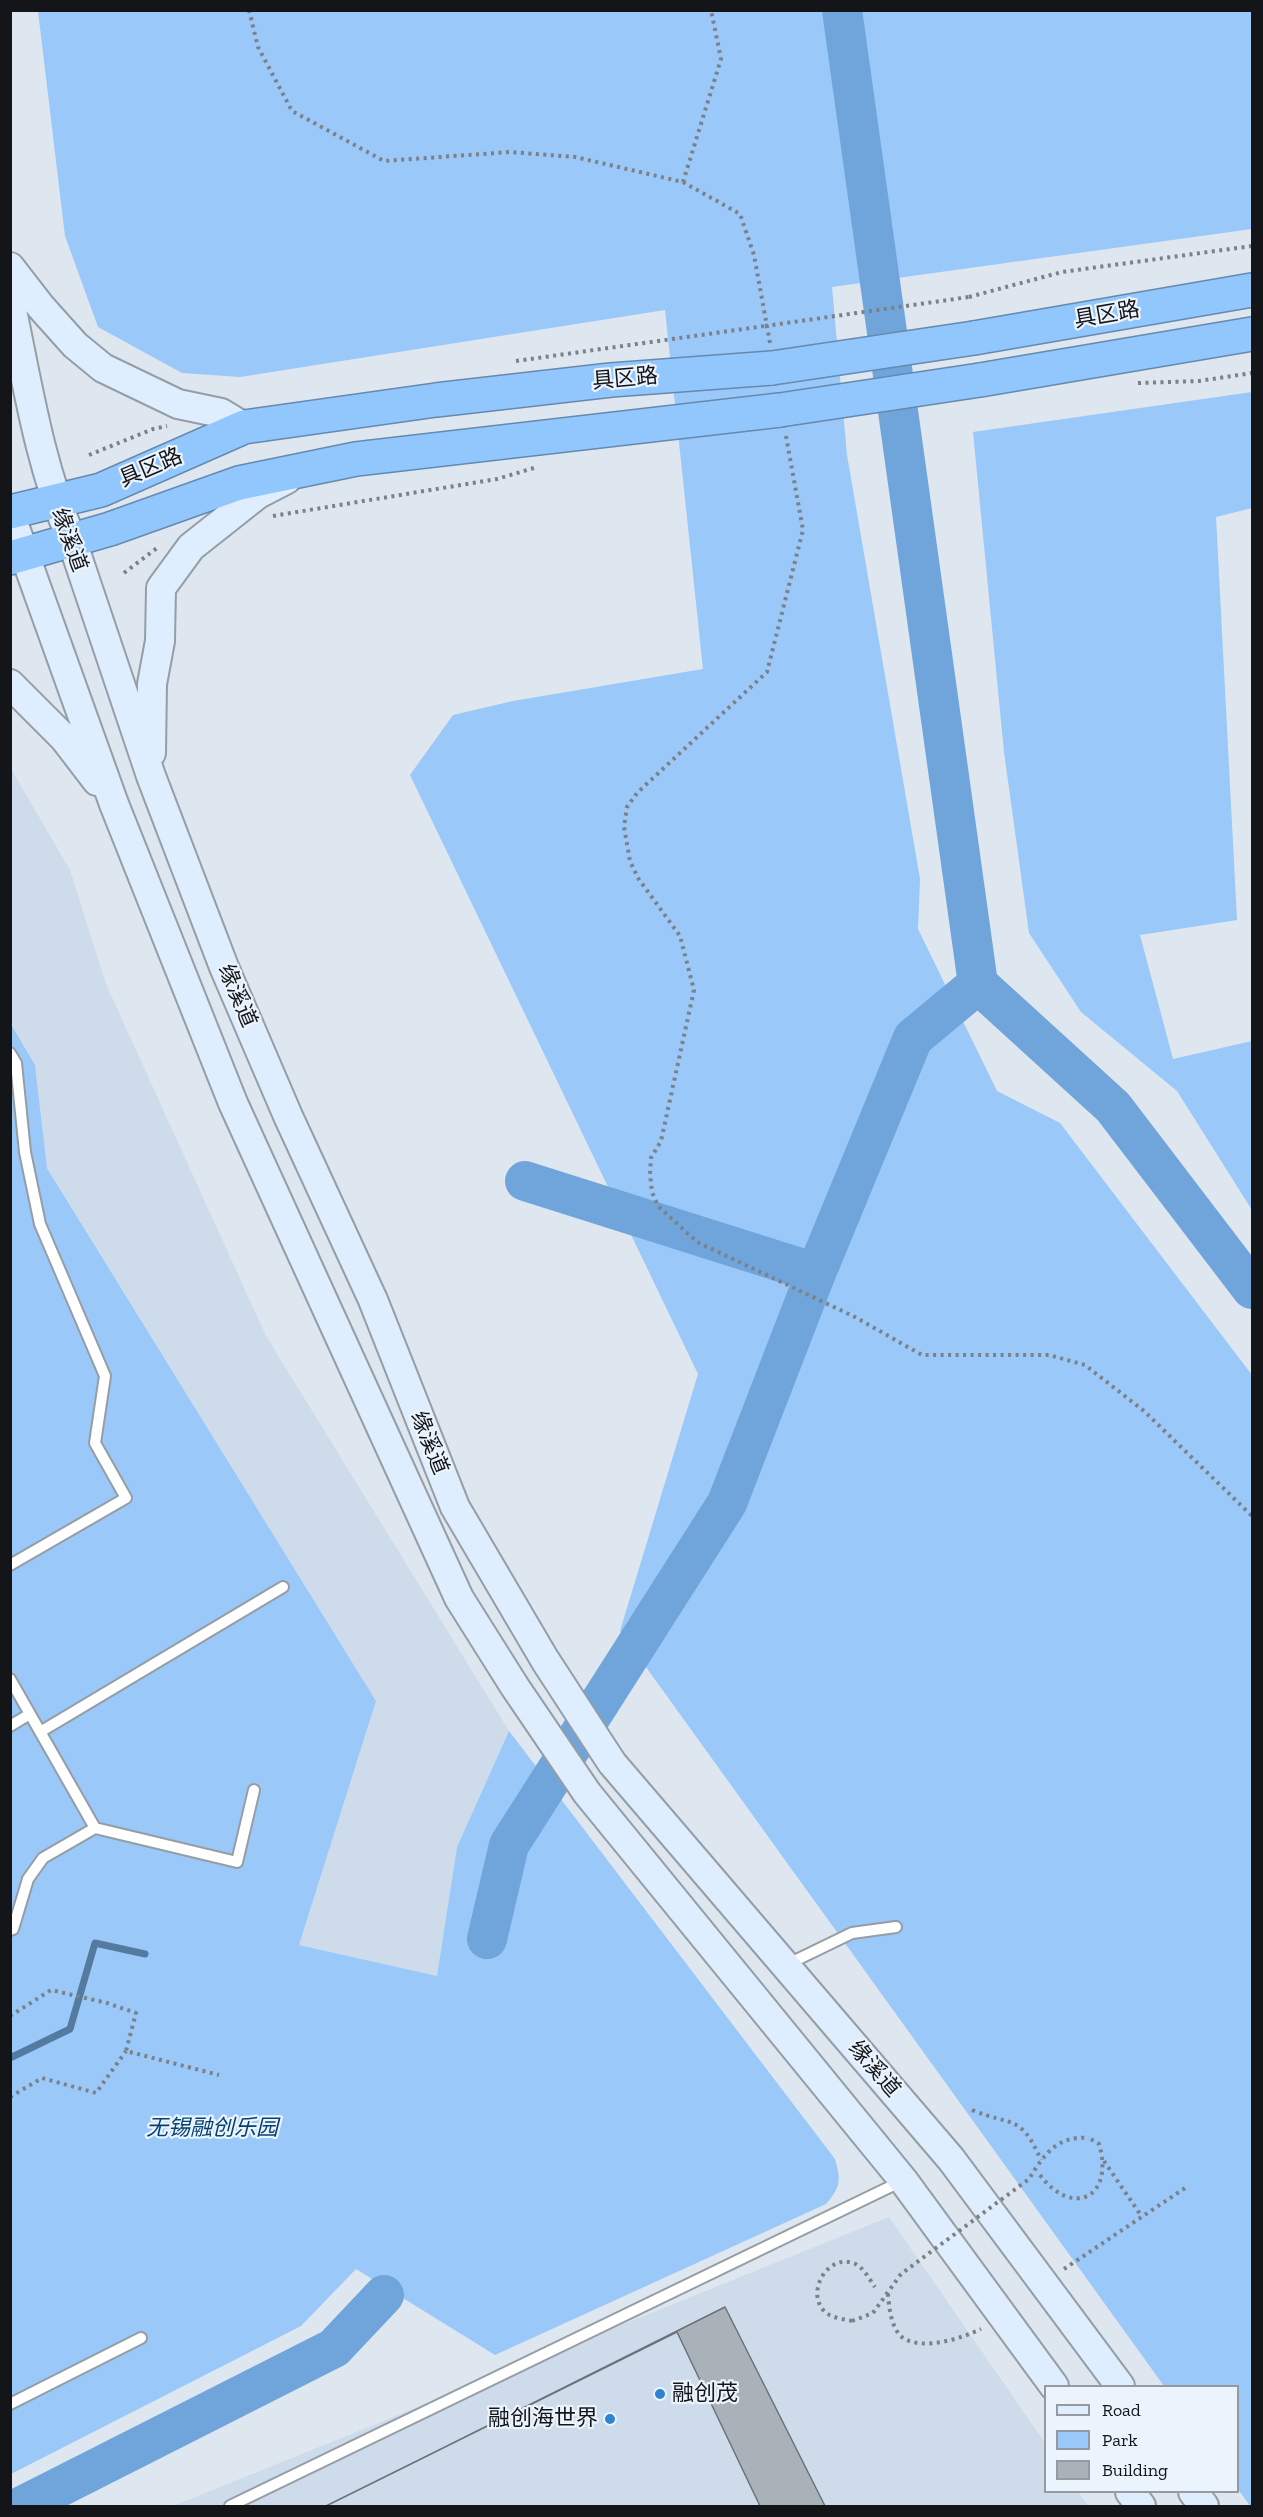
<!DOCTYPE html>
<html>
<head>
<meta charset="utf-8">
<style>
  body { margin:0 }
  #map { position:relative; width:1263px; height:2517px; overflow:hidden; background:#dee6ef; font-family:"Zilla Slab",serif }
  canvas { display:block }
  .frame { position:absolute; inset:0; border:12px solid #131518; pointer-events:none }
  .legend { position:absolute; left:1044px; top:2385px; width:195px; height:108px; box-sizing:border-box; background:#ebf3fc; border:2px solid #959aa1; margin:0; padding:8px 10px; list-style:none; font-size:18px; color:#131518 }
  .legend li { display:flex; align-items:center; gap:12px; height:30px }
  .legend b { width:30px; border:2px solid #959aa1 }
</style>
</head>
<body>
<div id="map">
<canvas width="1263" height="2517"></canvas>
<div class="frame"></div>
<ul class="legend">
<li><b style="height:8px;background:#deeeff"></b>Road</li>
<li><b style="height:16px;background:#99c8f9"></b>Park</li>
<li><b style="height:16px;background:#a9b1b9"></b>Building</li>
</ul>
</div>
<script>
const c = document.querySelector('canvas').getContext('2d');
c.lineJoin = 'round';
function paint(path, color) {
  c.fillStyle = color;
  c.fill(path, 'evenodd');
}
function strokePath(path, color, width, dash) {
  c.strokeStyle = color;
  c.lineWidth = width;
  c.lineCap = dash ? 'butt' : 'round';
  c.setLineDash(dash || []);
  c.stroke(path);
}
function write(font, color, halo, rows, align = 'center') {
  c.font = font + ' "Zilla Slab","Noto Sans SC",serif';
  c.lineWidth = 4.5;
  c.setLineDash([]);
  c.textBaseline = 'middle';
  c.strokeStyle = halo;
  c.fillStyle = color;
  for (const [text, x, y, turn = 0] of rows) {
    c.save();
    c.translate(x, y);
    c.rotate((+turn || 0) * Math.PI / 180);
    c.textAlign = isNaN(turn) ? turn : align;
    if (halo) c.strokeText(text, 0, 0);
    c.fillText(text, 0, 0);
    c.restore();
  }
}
paint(new Path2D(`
  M10,767L70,870L106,984L266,1336L509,1731L457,1847L437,1976L299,1945L376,1701L47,1167L35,1065L11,1022Z
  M889,2217L1045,2443L1046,2492H1078L1088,2506H173Z`), '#cedbea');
paint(new Path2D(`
  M38,11H1252V229L832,287L847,455L920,879L918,929L997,1091L1060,1123L1252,1375V2506H1250L1238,2489V2386H1164L620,1631L698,1374L410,775L453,715L513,701L703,669L665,310L240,377L182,373L98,327L65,236Z
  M1252,392V508L1216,517L1237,920L1140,935L1173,1059L1252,1041V1210L1177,1091L1081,1012L1029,933L1004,752L973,432Z
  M10,1022L35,1065L47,1168L376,1701L299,1945L437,1976L457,1847L509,1731L835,2159C841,2180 841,2187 826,2204L495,2355L356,2269L301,2326L11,2474Z`), '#99c8f9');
strokePath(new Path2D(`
  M10,2058L70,2029L95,1943L145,1954`), '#547aa0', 7);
strokePath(new Path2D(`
  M842,10L978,984
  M525,1181L816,1273
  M487,1939L509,1845L727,1503L816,1273L913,1038L978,984L1113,1107L1252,1289
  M22,2506L334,2348L384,2295`), '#70a5db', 40);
const building = new Path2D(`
  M725,2307L825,2506H326L427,2456Z
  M677,2332L760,2506H326Z`);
paint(building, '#a9b1b9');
strokePath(building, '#6b727a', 1.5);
const lane = new Path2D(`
  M10,1053L16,1063L25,1152L40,1224L105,1376L95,1443L126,1498L10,1565
  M10,1679L95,1828L237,1862L254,1790
  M10,1726L30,1714
  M40,1732L283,1587
  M10,1930L13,1929L28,1879L43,1858L95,1828
  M786,1965L852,1933L896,1927
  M10,2404L141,2338
  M230,2506L902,2181`);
const secondary = new Path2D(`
  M10,267L41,307L75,345L103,368L178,404L221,413L244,427
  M10,301C27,381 39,463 71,538L151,776L224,967L288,1116L373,1300L455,1507L545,1660L612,1763L951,2159L1120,2386
  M10,514L114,804L233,1103L459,1598L515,1687L587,1793L903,2180L1054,2386
  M10,684L64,738L97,781
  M151,753L152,684L160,641L161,588L191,547L258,494L287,479
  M1130,2492L1141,2506
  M1193,2492L1204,2506`);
const highway = new Path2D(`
  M974,338L1252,290
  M980,380L1252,334
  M10,512L101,490L244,427L436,400L611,380L772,368
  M10,558L110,529L239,483L356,459L780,410`);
strokePath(lane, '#959da5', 14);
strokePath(secondary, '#959da5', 32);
strokePath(highway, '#6689ae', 36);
strokePath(new Path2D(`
  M249,10L258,47L292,111L384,161L510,152L575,157L683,182L721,59L711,10
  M683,182L740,214L754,255L770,343
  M969,297L1062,272L1252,246
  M516,361L765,326
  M1138,383L1199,381L1252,373
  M786,436L803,530L767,672L637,793L627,807L624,827L630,861L638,878L680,936L694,990L661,1141L651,1158L650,1174L652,1192L658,1206L697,1242L855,1317L922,1355H1049L1085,1365L1144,1411L1252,1516
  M89,455L153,429L167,426
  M273,516L497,479L534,468
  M124,573L157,548
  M10,2016L51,1990L107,2003L136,2013L126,2051L219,2075
  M10,2097L42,2078L96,2093L126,2051
  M972,2110C1013,2127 1020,2113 1041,2160
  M1104,2161L1142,2217
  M1040,2175C1072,2218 1115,2198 1099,2144L1089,2138
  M1064,2269L1188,2186
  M888,2294C889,2307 891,2329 903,2338C924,2351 962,2338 981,2329
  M852,2321C843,2319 832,2318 825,2312C805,2293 827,2254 853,2263C863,2266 869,2279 875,2287`), '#7c8187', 4, [3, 4.5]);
strokePath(lane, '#fff', 10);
strokePath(secondary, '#deeeff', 28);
strokePath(highway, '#92c7fe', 33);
const highwayBridge = new Path2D(`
  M772,368L974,338
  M780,410L980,380`);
strokePath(highwayBridge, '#6689ae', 36, []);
strokePath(new Path2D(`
  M765,326L969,297
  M852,2321L873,2313L901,2274L1029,2179C1044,2154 1058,2135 1089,2138`), '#7c8187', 4, [3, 4.5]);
strokePath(highwayBridge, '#92c7fe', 33);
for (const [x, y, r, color] of [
  [660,2394,6,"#2e84d2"],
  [610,2419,6,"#2e84d2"]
]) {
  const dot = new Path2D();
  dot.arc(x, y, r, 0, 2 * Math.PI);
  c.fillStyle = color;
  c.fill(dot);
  strokePath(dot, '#ebf3fc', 2);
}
write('22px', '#131518', '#ebf3fc', [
  ["具区路",1107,315,-10],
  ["具区路",625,379,-5],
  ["具区路",151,468,-23],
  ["缘溪道",69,540,70],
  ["缘溪道",237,996,67],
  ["缘溪道",429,1443,68],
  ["缘溪道",874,2069,49]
]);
write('italic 22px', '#034173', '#ebf3fc', [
  ["无锡融创乐园",212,2129]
]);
write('22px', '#131518', '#ebf3fc', [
  ["融创茂",672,2394],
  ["融创海世界",598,2419,"right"]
], 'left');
</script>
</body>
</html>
